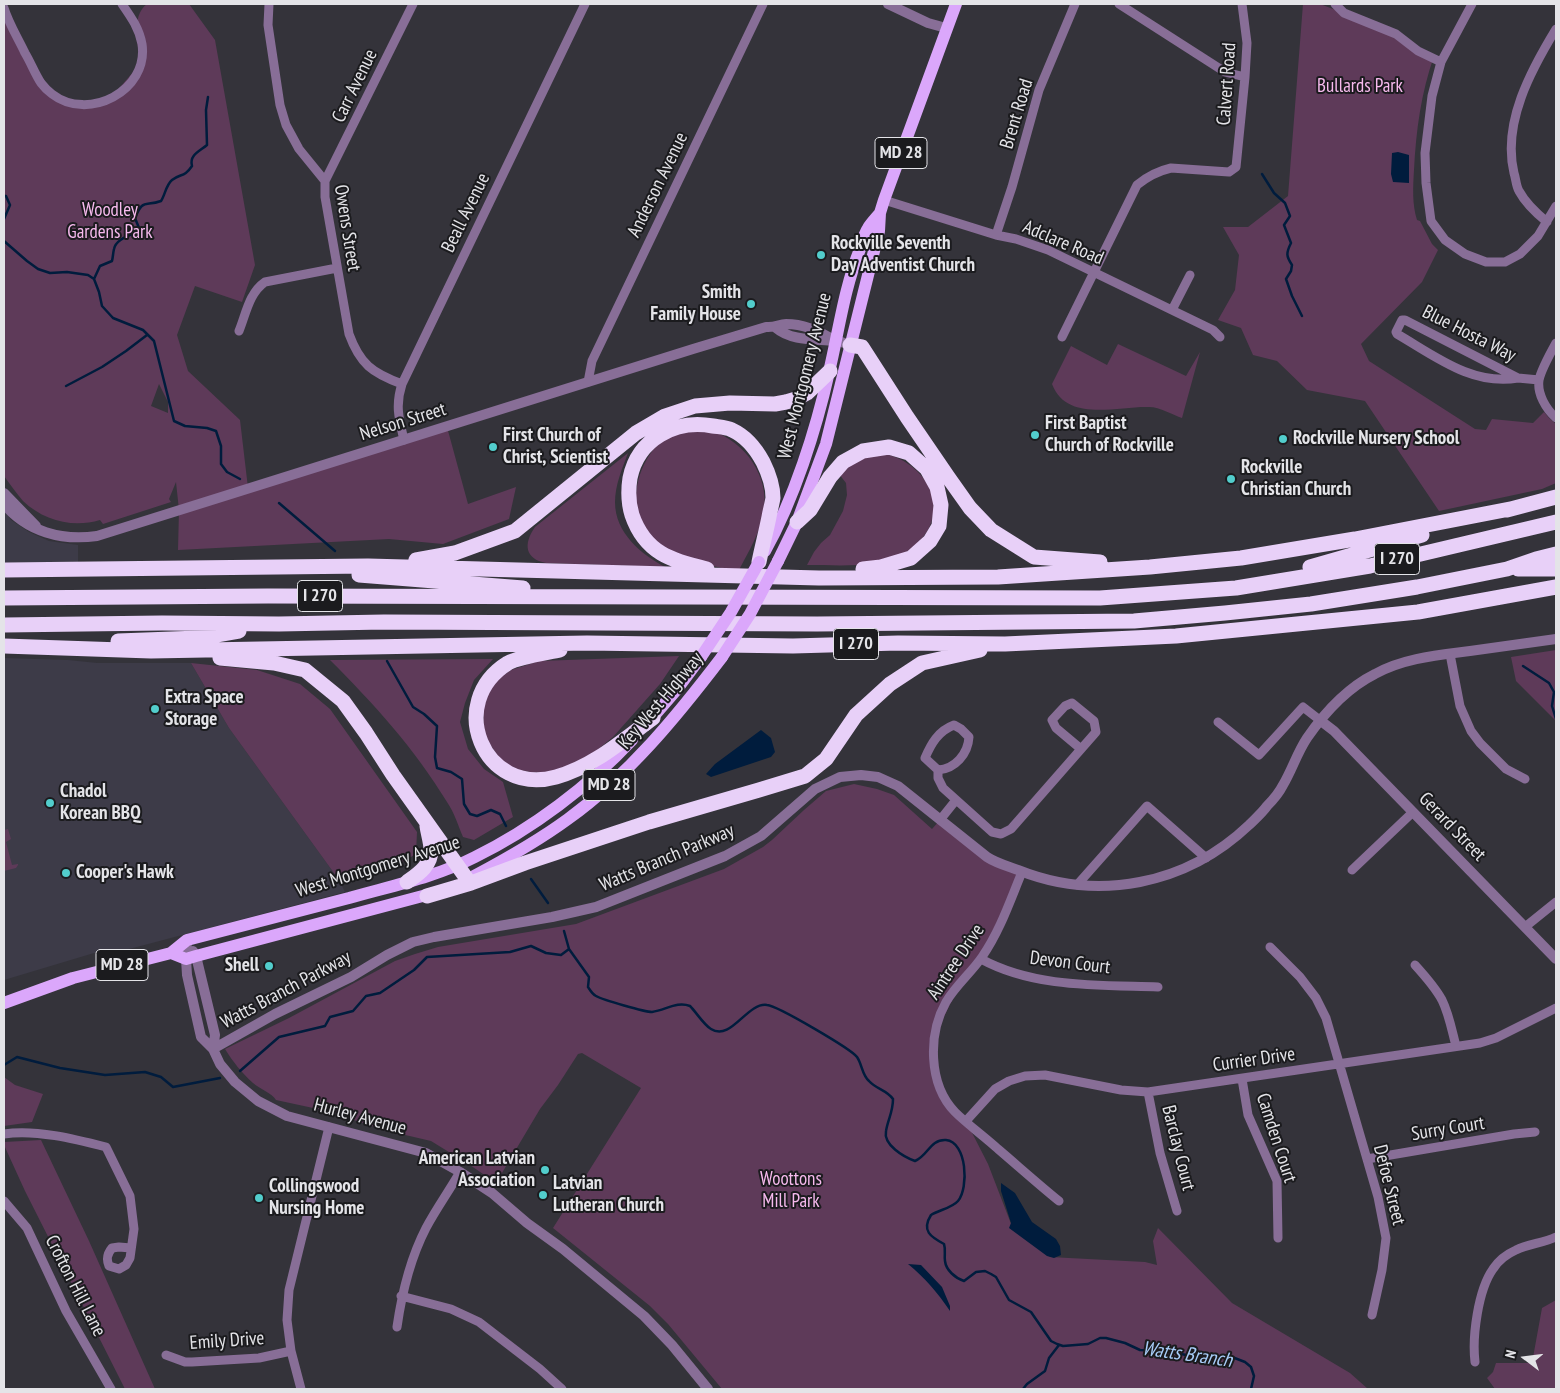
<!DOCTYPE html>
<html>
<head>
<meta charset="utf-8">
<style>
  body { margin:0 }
  #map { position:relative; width:1560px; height:1393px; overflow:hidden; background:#34333a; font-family:"PT Sans Narrow",sans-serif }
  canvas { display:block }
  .frame { position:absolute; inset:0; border:5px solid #e4e4e8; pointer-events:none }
  .north { position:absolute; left:1500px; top:1333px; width:50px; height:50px; -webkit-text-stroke:4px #1b1b1e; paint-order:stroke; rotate:285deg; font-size:14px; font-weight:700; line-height:20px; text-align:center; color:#e4e4e8 }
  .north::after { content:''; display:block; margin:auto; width:18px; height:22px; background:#e4e4e8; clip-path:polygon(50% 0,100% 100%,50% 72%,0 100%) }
</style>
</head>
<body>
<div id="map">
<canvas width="1560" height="1393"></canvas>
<div class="frame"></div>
<div class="north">N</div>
</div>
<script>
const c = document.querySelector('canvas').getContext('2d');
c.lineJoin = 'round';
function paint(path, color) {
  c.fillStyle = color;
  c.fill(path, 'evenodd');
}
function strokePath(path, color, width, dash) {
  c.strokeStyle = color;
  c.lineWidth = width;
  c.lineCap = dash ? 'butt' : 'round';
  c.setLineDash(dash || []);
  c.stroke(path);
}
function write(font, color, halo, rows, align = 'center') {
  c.font = font + ' "PT Sans Narrow",sans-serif';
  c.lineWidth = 4;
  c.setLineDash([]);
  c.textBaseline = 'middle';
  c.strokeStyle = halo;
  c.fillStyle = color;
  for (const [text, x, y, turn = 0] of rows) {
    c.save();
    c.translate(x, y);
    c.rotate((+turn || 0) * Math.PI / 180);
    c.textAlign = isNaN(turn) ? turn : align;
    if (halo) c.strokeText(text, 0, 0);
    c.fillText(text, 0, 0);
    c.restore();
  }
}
paint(new Path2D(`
  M4,510L11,520L29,532L49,541L78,545V562H4Z
  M4,658L68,660L97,663H191L229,728L339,880L345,892L114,953H94L4,980Z`), '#3d3b48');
paint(new Path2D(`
  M147,4H189L215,40L255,265L242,302L195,286L177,335L188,371L240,420L248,488L447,427L468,504L516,487L509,519L443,544L389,539L178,550L179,510L176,482L169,499L171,502L103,524L100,520C73,528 44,521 23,501C16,493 10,484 4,476V8L42,84L71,104L110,99L140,64C139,46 130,17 147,4ZM159,384L168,402V413L151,406Z
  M1303,4H1320L1396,33L1434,56C1421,93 1416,131 1414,170C1413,187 1412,204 1417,220L1420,221L1432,244L1438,250L1422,282L1361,344L1369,361L1475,429L1486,430L1492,419L1533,423L1544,412L1549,418L1556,424V483L1542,489L1439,511L1365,401L1307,390L1277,361L1253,355L1241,328L1218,320L1235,290L1239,255L1223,227H1248L1288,196Z
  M1118,344L1186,376L1200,352L1182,418C1173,415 1160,407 1149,407C1117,406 1067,423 1052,384L1071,346L1107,365Z
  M706,430C712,432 719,433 724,436C755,453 773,489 761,523C756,540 746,556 738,572C712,565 670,559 652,538C646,530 639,517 637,507C632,481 649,443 675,433C684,430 697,431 706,430Z
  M628,453C622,469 615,485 615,502C615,533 641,554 665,567L546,563C525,559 523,544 535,527Z
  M882,453C933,464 955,519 908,551C900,556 881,563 872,565C867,566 862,565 857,565C840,566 824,565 807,565L814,552L821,543L830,535L843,511L847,495L846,483L839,474L859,458Z
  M1556,650V721L1516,681L1511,657Z
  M679,656L660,684L613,737L596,751L572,764L550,772H530L515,769L501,761L484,735L483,701L495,681L511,670L539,661Z
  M493,659L474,680L465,703L460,722L468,749L484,769L503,782L513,817L474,840L463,837C458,825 454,812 447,802C415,749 373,703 330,660Z
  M191,663L257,670L300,684L330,709L417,832L416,854L392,868L339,880L229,728Z
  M854,784L877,789L894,795L932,829L940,820L987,857L1022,872L998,930L962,980L935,1035L940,1089L966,1121L988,1164L1013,1229L1050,1257L1145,1262L1157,1265L1153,1241L1158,1228L1232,1303L1350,1373L1368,1389H722L668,1324L650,1306L553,1228L641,1088L582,1053L578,1054L558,1085L540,1109L496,1183L470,1165L431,1141L384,1130L327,1111L276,1100C272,1093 260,1089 253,1083C242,1073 233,1062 225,1049L289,1018L395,961L415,954L438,947L576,924L724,869L763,847L772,840L804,810L826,791Z
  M8,829L11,839L6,842L12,865L18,864V865L16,868L4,871V830Z
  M4,1077L15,1085L43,1094L32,1122L4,1126Z
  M41,1140L89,1241L155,1389H125L25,1191L4,1145V1142Z
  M1556,1300V1389H1495L1487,1378L1493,1372L1496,1363H1532L1542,1308Z`), '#5e3a59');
paint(new Path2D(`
  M1398,152L1409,155V183L1393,182L1391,174L1392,153Z
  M761,730L771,738L775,752L771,757L711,777L706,774L715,764Z
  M1001,1183L1015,1193L1032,1222L1056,1239L1060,1246L1061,1255L1054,1258L1047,1256L1009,1228L1011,1223L1001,1191Z
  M908,1264L921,1265L942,1287L950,1306V1311C938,1293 925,1278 908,1264Z`), '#001c3d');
strokePath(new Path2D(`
  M1262,174L1274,193L1285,203L1290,216L1284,225L1291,243C1286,253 1286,256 1292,265L1291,271L1286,279L1292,296L1302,316
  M4,196H6L10,205L4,219
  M4,241L27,261L38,269L50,273L67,272L88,275L94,279L99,292L102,306L113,318L143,330L154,341L174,421L185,426L207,428L216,431L221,446V464L227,472L240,479
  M94,279L100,266L112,261C113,257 113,253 114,249C116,239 129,236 137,232L139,228L135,218C143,198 145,207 161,201C165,195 166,185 172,180C181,173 184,178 192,166C189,155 200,151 207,145L206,110L208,97
  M66,386L102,367L126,351L147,335
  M279,503L335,551
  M387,661L413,707L424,714L437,726L435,757L437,768L451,772L462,779L464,804L470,814L477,816L491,810L500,814L506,826
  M1523,666L1549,683L1554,692L1552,706L1556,719
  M531,879L548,903
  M564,931L569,949L589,977L588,987C590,990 592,994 596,996C603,1000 645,1012 652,1012C666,1010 677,1001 690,1006C696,1012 704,1025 711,1029C731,1042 747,1002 767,1005C778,1006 851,1049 857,1057C862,1064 862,1075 869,1081C876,1089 887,1090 893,1099C893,1112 888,1119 886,1131C883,1145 904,1157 915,1161C928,1156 930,1139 946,1140C967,1142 969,1188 958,1201C952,1208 939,1210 931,1215C921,1231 931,1237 944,1244C946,1250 944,1255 945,1261C946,1270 955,1278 964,1281L976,1272L985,1271L991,1274L996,1277L1009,1300L1031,1312L1051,1341L1057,1344L1063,1346L1088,1344L1100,1338H1106L1125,1343L1140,1350L1167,1351L1186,1355L1232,1357L1245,1362L1251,1367L1254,1376L1251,1389
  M4,1065L17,1057L60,1068L105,1075L145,1072L161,1077L173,1087L220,1078
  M240,1071L279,1037L325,1026L330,1017L353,1011L366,996L380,993L414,970L427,957L510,952L531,946L546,953L561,955L569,949
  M1023,1389L1027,1384L1045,1371L1049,1358L1059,1345`), '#001c3d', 2.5);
strokePath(new Path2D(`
  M269,4L268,25L280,105L286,125L299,149L325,181V197L349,334C360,364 372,373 402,384
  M1119,4L1225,72L1245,77
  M1335,4L1344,13L1396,34L1418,51L1441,62
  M1472,4L1441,62L1432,96L1425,153L1426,183L1431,221L1445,240L1465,254L1486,262H1505L1520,254L1538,236L1556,206
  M4,8C9,24 18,38 25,53C31,63 35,74 41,83C44,87 48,91 52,94C88,122 149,91 142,44C139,28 131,17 122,4
  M325,181L413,4
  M884,200L996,235L1016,239L1048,250L1213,330L1220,337
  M1547,222C1536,213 1526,204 1519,191C1516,186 1516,179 1514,173C1502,123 1531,70 1556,29
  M996,235L1012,187L1039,90L1075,4
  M1172,310L1190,275
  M239,331C246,314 249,293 265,282L337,268
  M1062,337L1137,185C1148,176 1158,171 1171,168L1229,172L1236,167L1245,77L1247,43L1242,4
  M1556,343C1551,352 1541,370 1539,380C1537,394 1546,409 1556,418
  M1518,378C1472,386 1435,356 1397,334L1396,332L1402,320H1405L1518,378L1539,380
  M588,382L592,361L763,4
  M404,440C399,419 395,405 402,384L585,4
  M1450,654L1460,706L1471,731L1480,743L1506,769L1525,779
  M1218,722L1259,755L1303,707L1321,721
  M938,770C955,769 968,754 969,737L961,729L954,725C938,731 931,744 925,758L938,770V778L943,788L992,832L1001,834L1011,829L1096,732L1094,721L1072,703L1065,706L1052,720L1056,728L1081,749
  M940,820L956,800
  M1352,870L1413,812
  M1022,872C1010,901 1000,931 982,957C971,973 956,985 946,1002C928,1034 928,1084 955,1112C967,1124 985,1137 998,1149C1018,1166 1038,1184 1059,1201
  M1077,885L1147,806L1206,858
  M1525,927L1556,902
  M1270,947L1300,977L1316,998L1326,1018L1378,1197L1386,1238L1382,1270L1372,1315
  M981,959C1034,988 1099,985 1158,987
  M1415,965C1425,976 1435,987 1442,1000C1449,1014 1452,1031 1456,1046
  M1242,1079L1248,1115L1277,1181L1278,1238
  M1148,1092L1160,1153L1177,1211
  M966,1121L995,1089L1009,1081L1025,1076L1045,1075L1121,1090L1148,1092L1480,1043L1496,1038L1556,1008
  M4,1134C35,1129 75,1139 106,1147L130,1196L134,1229L130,1258L126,1265L119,1269L109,1266C106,1259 107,1254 112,1248L119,1247L131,1248
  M1367,1159L1514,1134L1535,1132
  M4,1201L27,1228L66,1311L111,1389
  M401,1296L451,1309L479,1322L540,1369L562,1389
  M397,1327C402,1292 410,1259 426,1228C436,1209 449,1191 460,1172
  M166,1355L185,1362H192L259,1358L291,1351
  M1475,1362C1472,1337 1478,1290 1493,1269C1498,1261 1507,1254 1516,1250C1528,1244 1543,1243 1556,1237
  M301,1389L291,1351L287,1320L289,1290L329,1127`), '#886e97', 9);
strokePath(new Path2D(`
  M888,4L928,23L946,28
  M776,328C791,341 815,339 834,341C840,341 845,343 850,345
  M4,493L36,526
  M4,504C27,532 62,541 97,536L693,349L766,327C775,328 779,324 786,324C804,324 820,331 835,341
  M1321,721L1334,731L1556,959
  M187,940L186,959L187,975L201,1037L213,1049L220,1064L235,1082L258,1101L287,1116L426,1153L460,1172L492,1193L527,1223L563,1249L644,1316L672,1345L708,1389
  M193,951L196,956L215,1035L213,1049
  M213,1049L275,1014L351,977L387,955L413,942L434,937L552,917L596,907L725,856L761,836L815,789L840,777L861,775L878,777L898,786L987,857C996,863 1007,866 1018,870C1098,902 1186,885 1249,825C1255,819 1262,813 1267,806C1273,800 1279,793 1283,785C1292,770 1297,753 1307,738C1325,712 1347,688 1375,674C1403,658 1439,655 1470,651C1499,647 1528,643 1556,639`), '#886e97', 10);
strokePath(new Path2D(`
  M765,551C794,499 816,430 829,372C839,330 844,289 860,249C862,242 864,234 868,228C871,223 876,218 880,213
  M778,561L797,522L826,444L879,231L880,213L884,200L956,4
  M646,725L678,688L701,657
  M474,876C506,859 538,841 568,819C629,775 677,716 722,657
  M171,953L186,959L196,956L434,893
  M4,1003L73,978L171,953L187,940C241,926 295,912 349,898C391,886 436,877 475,857C532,829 589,786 632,740`), '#dba7fb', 12);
strokePath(new Path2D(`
  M850,345L862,347L907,417L948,477L970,508L991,530L1034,557L1100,562
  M1507,510L1556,497
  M797,522L810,510L830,477L843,462L863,451L889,447L909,453L927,469L937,487L941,505L939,526L930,541L911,558L881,567L863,569
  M416,560L455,553L515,531L636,433L665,416L695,406L730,403L775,404L786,402L796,399L807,393L830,371
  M1310,567L1422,535
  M707,569C672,561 645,553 632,515C628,502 628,491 630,478C638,439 675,419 713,426C719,427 726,427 732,430C745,436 756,449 763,462C768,472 773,487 773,498C772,504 770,511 769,517C766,532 762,547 759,562
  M1518,569H1556
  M4,570L368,566L819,578L998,577L1150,567L1241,558L1355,539L1515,508
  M359,575L523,588
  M4,598L268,596L1100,598L1236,588L1370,566L1556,522
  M4,625L162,623L279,624L384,622L817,624L1134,621L1225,613L1311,604L1417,587L1507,569L1536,559L1556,554
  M118,641L199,638L239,631
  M4,646L151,651L587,643L793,646L898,643L1005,644L1176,636L1418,612L1556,587
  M560,650C546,653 519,657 508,663C445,702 483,797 556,777C593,767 623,740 653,718
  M220,658L274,663L305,670L343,701L366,733L393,775L467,879
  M407,882C418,874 431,866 431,850C431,842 428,834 427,826
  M427,896L471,883L525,863L649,822L759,790L805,776L826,759L856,715L890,684L922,663L980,650`), '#e8d0f8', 15);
strokePath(new Path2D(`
  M701,657L731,612L759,562
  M722,657L750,614L778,561`), '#dba7fb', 12);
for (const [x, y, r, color] of [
  [821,255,5,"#52cdcc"],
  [751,304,5,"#52cdcc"],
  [1035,435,5,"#52cdcc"],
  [1283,439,5,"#52cdcc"],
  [493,447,5,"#52cdcc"],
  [1231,479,5,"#52cdcc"],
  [155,709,5,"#52cdcc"],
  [50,803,5,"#52cdcc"],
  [66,873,5,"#52cdcc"],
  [269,966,5,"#52cdcc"],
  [545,1170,5,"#52cdcc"],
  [543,1195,5,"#52cdcc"],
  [259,1198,5,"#52cdcc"]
]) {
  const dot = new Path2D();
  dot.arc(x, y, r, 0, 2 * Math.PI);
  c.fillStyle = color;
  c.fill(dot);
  strokePath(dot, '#1b1b1e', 2);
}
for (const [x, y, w] of [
  [901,153,52],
  [1397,559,45],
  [320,596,45],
  [856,644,45],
  [609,785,52],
  [122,965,52]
]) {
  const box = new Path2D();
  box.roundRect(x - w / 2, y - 15.5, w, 31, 4);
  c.fillStyle = '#1b1b1e';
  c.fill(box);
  strokePath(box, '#e4e4e8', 1);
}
write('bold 18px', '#e4e4e8', null, [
  ["MD 28",901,153],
  ["I 270",1397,559],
  ["I 270",320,596],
  ["I 270",856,644],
  ["MD 28",609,785],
  ["MD 28",122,965]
]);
write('19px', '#e4e4e8', '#1b1b1e', [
  ["Calvert Road",1227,84,-86],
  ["Carr Avenue",355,86,-64],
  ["Brent Road",1017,114,-73],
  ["Anderson Avenue",658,185,-64],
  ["Beall Avenue",466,213,-64],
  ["Owens Street",347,228,81],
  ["Adclare Road",1063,243,23],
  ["Blue Hosta Way",1469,334,27],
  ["West Montgomery Avenue",805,376,-76],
  ["Nelson Street",403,422,-17],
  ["Key West Highway",661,701,-50],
  ["Gerard Street",1452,827,46],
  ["Watts Branch Parkway",667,858,-23],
  ["West Montgomery Avenue",378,867,-17],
  ["Aintree Drive",956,962,-56],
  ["Devon Court",1070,963,7],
  ["Watts Branch Parkway",286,990,-28],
  ["Currier Drive",1254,1060,-8],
  ["Hurley Avenue",360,1117,15],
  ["Surry Court",1448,1129,-9],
  ["Camden Court",1276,1138,72],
  ["Barclay Court",1178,1148,76],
  ["Defoe Street",1389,1185,76],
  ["Crofton Hill Lane",75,1286,63],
  ["Emily Drive",227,1341,-4]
]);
write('19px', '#f7baee', '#1b1b1e', [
  ["Bullards Park",1360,87],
  ["Woodley",110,211],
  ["Gardens Park",110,233],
  ["Woottons",791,1180],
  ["Mill Park",791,1202]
]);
write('bold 19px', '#e4e4e8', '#1b1b1e', [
  ["Rockville Seventh",831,244],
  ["Day Adventist Church",831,266],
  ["Smith",741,293,"right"],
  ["Family House",741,315,"right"],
  ["First Baptist",1045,424],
  ["Church of Rockville",1045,446],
  ["First Church of",503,436],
  ["Christ, Scientist",503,458],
  ["Rockville Nursery School",1293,439],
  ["Rockville",1241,468],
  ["Christian Church",1241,490],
  ["Extra Space",165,698],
  ["Storage",165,720],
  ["Chadol",60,792],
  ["Korean BBQ",60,814],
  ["Cooper's Hawk",76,873],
  ["Shell",259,966,"right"],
  ["American Latvian",535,1159,"right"],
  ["Association",535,1181,"right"],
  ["Latvian",553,1184],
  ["Lutheran Church",553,1206],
  ["Collingswood",269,1187],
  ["Nursing Home",269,1209]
], 'left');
write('italic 20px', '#a8cdf8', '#1b1b1e', [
  ["Watts Branch",1187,1355,8]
]);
</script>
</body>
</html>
